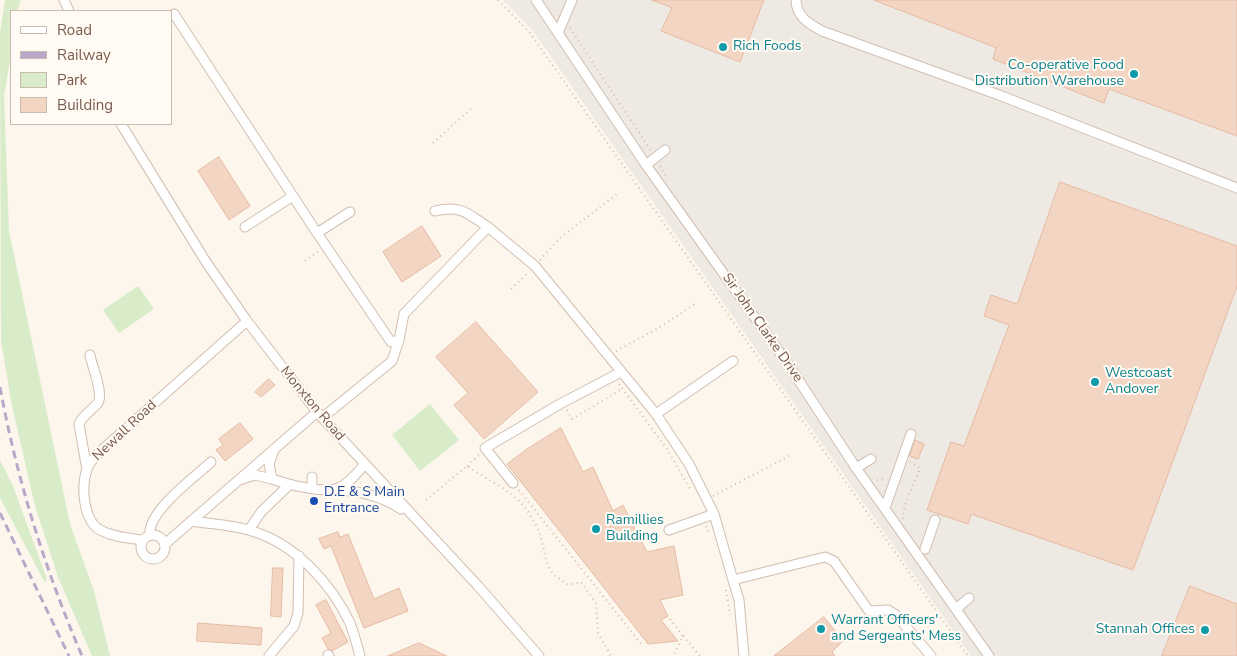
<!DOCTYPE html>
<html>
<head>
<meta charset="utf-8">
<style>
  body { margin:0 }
  #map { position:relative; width:1237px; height:656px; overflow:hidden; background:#fdf6ec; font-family:"Nunito Sans",sans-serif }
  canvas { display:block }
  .legend { position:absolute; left:10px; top:10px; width:162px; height:115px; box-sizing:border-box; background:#fffaf3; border:1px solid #cabbb1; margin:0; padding:6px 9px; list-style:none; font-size:15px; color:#7a5c4d }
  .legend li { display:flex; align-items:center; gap:10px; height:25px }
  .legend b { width:25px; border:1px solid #cabbb1 }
</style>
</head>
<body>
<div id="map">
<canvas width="1237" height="656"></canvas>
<ul class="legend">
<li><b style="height:6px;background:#fff"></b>Road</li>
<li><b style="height:6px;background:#b9a8c9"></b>Railway</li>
<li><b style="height:14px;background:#d8ecc9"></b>Park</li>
<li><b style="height:14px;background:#f3d5c3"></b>Building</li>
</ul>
</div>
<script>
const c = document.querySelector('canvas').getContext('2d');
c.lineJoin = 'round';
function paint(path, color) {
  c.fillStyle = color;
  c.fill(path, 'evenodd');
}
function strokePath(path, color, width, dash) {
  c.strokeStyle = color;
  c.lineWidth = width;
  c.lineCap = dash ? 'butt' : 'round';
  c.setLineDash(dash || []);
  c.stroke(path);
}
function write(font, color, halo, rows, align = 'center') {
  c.font = font + ' "Nunito Sans",sans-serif';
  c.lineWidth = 4;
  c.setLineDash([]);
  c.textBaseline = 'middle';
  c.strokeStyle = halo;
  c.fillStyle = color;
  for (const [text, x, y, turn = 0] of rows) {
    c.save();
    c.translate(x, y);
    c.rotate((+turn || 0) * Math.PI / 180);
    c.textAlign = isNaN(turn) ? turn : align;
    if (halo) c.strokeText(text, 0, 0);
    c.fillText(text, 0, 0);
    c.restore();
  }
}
paint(new Path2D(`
  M503,0H1237V656H971L533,31Z`), '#efe9e4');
paint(new Path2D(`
  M5,0H21L17,11H11V54L4,96L9,231L70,524L94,591L110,656H92L58,577L35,506L12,406L1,341L0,32Z
  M138,286L154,309L119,333L103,310Z
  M430,404L459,440L420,471L392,435Z
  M0,460L13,486L47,579L45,583L0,498Z`), '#d8ecc9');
const building = new Path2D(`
  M652,0H764L740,62L661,31L672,8Z
  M874,0H1237V136L1109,89L1104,103L993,59L996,48Z
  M219,157L250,206L229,220L198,171Z
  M1060,182L1237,246V286L1133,570L971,514L968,524L927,510L951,442L964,446L1009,325L984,316L991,295L1017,304Z
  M422,226L441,256L402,282L383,252Z
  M476,322L538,392L484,439L454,405L468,393L436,357Z
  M269,379L275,385L261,397L255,392Z
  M240,423L253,439L225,461L216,450L223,445L219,439Z
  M561,428L583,472L593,467L613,511L623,505L647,552L674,546L683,595L660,600L668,616L661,620L678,641L648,644L507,464L527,449Z
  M915,440L924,444L918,459L910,456Z
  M338,532L340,537L348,534L374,599L399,588L408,611L364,628L331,546L324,549L319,539Z
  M273,568H283L281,617L271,616Z
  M1190,586L1237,604V656H1162Z
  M326,600L348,642L332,651L328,649L322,638L331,633L316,605Z
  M824,617L843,641L832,652L835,656H774Z
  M198,623L262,628L261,645L197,641Z
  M419,643L447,656H388Z`);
paint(building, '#f3d5c3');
strokePath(building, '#e6bba3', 1);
const minor = new Path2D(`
  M64,0L69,11
  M536,0L646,165L788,364L856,468L989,656
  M796,0C796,16 809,24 822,31L999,95L1237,188
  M174,14L317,233
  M558,33L572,0
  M121,124L206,262L247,321L317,412L479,587L539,656
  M646,165L665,150
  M435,211C461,205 467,213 488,227
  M350,212L317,233L391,342L399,340L404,314L488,227L535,266L656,414L689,464L714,514L733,580L739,600L744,656
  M245,227L293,196
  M656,414L733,361
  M322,418L392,361L399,340
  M274,450L269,464L272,479C286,484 325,494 338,488C349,484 357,473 364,465
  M856,468L871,459
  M87,470L79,424C83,415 91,411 97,404C105,396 92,367 90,355
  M239,480L255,475L272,479
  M513,483L485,448L560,404L621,372
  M312,487V477
  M338,490C359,491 383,497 401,509
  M885,508L911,434
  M191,521C211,524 233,525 252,531C295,544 331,583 350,623C354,633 357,645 360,656
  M249,530L261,512L289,485
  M669,530L714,514
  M150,534C148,511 195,477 211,462
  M141 547a12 12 0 1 1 24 0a12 12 0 1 1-24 0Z
  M142,540C128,538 113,537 100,530C83,520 81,487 87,469C90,460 98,454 104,448L247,321
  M165,544L317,412
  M925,549L935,520
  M733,580L825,557L834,561L869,611L888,610L896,615L931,656
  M956,609L969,598
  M328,655L329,656
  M269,656L294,626L298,613L299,556`);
strokePath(minor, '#d1beb0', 11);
strokePath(new Path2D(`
  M498,0L530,33L968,656
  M570,28L651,151
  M433,143L473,107
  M660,166L668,179
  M540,260L560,238L617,194
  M305,261L319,251
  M511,289L528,273
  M616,351L657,329L695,304
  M619,384L667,449L690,489
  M567,410L572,419L622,389
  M467,466L480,454
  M877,480L887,479
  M519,490L642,645
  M713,496L789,456
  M426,500L467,466C486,479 513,491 527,510C532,518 539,529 541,538C548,564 543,570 569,585L581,582L596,603L598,633L611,656
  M903,519C903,501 914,486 920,468L910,462
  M706,526L710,535
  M726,590L730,615
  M670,619L683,636L673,656
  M683,636L700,656`), '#d9b8a5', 2, [1, 4]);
strokePath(minor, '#fff', 9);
strokePath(new Path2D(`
  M0,387C17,480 45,569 82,656
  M0,513L69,656`), '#b9a8c9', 3, [8, 5]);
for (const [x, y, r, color] of [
  [723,47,5,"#0f9aa8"],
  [1134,74,5,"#0f9aa8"],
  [1095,382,5,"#0f9aa8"],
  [314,501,5,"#1a4fb4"],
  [596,529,5,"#0f9aa8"],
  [821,629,5,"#0f9aa8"],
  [1205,630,5,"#0f9aa8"]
]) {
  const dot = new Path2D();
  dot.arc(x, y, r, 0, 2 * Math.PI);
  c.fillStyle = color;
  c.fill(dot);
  strokePath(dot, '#fffaf3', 2);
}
write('14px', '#0d838f', '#fffaf3', [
  ["Rich Foods",733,47],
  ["Co-operative Food",1124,66,"right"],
  ["Distribution Warehouse",1124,82,"right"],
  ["Westcoast",1105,374],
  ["Andover",1105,390],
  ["Ramillies",606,521],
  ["Building",606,537],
  ["Warrant Officers'",831,621],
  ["and Sergeants' Mess",831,637],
  ["Stannah Offices",1195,630,"right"]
], 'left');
write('14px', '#7a5c4d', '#fffaf3', [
  ["Sir John Clarke Drive",762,328,55],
  ["Monxton Road",312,404,50],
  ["Newall Road",125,431,-43]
]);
write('14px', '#164399', '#fffaf3', [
  ["D.E & S Main",324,493],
  ["Entrance",324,509]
], 'left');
</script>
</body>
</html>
